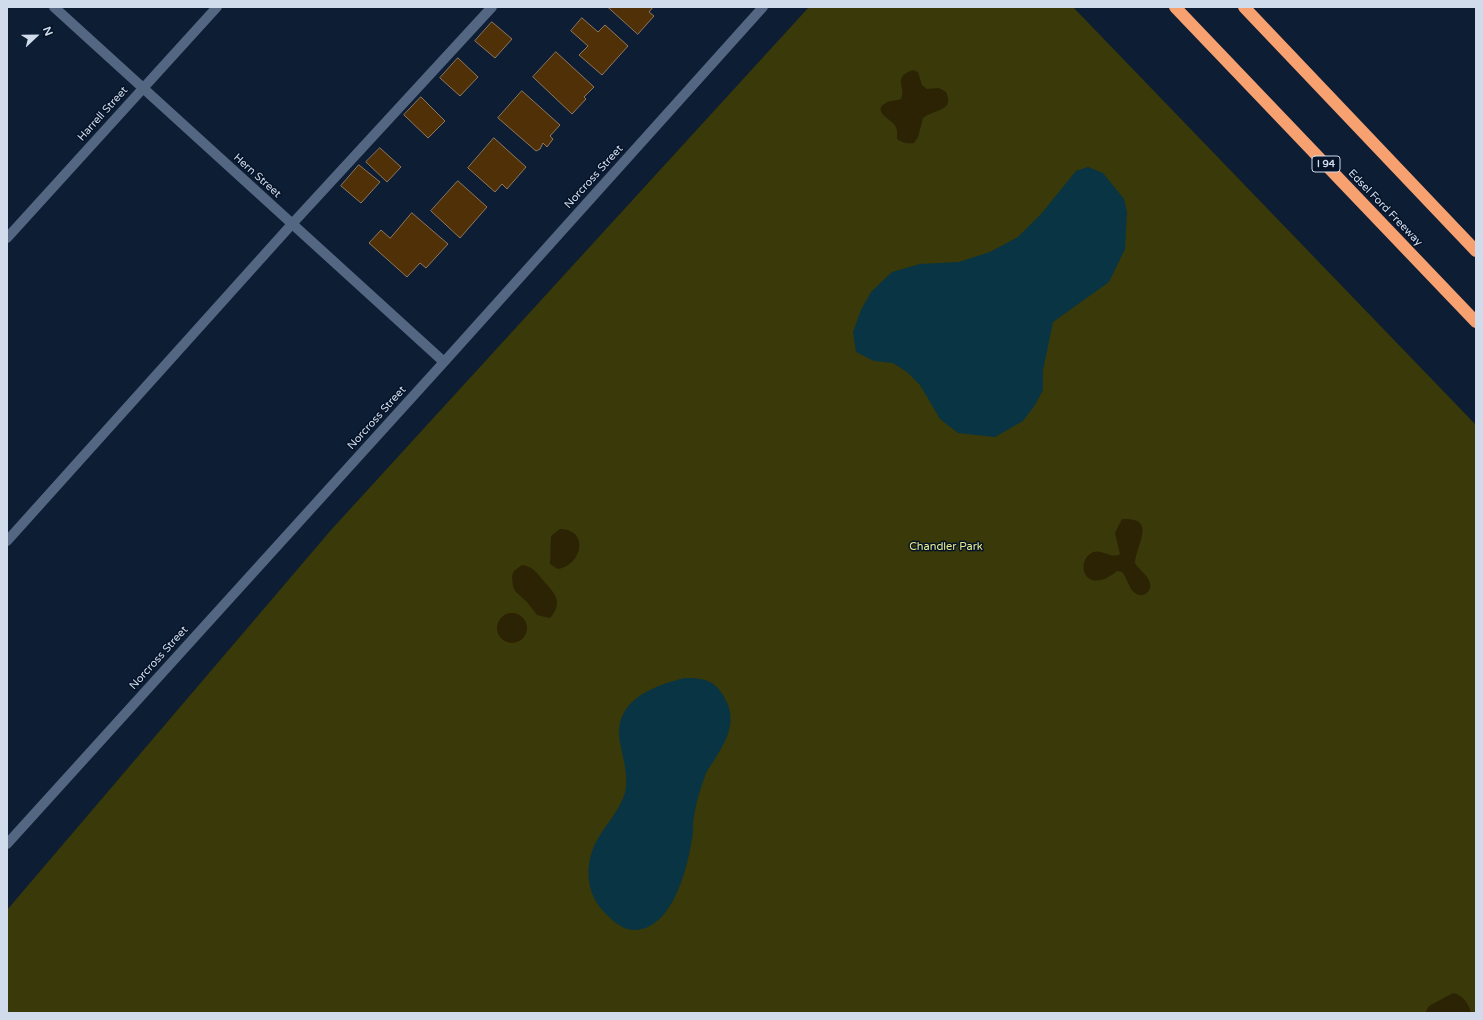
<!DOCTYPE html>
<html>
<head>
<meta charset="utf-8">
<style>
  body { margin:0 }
  #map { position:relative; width:1483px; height:1020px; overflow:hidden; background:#0d1d33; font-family:"Varela Round",sans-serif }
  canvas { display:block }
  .frame { position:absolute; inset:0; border:8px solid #d0dbeb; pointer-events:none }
  .north { position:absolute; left:16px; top:16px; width:40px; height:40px; -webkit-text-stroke:3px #051329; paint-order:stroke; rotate:68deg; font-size:11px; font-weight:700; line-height:16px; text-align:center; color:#d0dbeb }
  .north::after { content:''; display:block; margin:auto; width:14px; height:18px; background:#d0dbeb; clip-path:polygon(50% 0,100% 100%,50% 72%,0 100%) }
</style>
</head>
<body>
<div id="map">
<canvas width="1483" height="1020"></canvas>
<div class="frame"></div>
<div class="north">N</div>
</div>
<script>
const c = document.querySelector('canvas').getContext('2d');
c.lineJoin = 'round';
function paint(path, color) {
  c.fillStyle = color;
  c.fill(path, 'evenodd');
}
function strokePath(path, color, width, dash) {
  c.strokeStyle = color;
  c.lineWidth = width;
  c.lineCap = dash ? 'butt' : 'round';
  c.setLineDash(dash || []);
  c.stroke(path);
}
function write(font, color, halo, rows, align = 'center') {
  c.font = font + ' "Varela Round",sans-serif';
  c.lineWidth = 3;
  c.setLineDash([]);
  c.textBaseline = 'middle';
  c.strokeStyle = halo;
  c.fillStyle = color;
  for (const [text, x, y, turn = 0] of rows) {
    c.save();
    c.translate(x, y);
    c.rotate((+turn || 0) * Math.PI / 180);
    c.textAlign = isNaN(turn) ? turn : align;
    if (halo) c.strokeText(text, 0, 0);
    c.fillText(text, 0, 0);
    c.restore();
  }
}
paint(new Path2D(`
  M809,7H1073L1476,425V1013H7V910L331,530Z`), '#393909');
paint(new Path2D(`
  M913,70L918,72L922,85L927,89L939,88L946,92C955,111 935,109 923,118L918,137L914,143C907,144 903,143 897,139C897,133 898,129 894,124C889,119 872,110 886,103C890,100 897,101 901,99C907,86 891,78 913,70Z
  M1122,519C1158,517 1136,545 1135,563C1139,570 1148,575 1150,583C1152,592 1143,599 1135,593C1128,588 1128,579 1122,572L1117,571C1085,597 1076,563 1090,554C1100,546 1110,560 1120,554L1115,533Z
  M560,529C590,530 582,565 558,569L550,564L551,536Z
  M522,565C532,566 536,572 542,579C553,592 565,601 550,618L537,615L527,602L515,591L513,586L512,576L514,571Z
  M497 628a15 15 0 1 1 30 0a15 15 0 1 1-30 0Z
  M1453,993C1463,995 1469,1004 1471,1013H1425L1429,1006Z`), '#2b2303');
paint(new Path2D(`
  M1088,167L1103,173L1124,199L1127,212L1125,249L1109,282L1053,322L1043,370V390L1035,405L1023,421L995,437L958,433L940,419L920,385L907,372L893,363L874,361L856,352L853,332L861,310L871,292L892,272L920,264L959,262L990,252L1018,237L1041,214L1076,171Z
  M685,678C702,678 713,679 723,695C739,720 727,740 713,762C710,767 706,771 705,776C700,789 696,803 694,816C693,822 693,827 693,832C689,863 674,929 635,930C622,930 613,921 605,913C586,894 584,866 596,842C605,825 619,812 625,793C629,776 623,759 620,742C613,701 652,686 685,678Z`), '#083443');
const building = new Path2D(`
  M608,7H653L649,12L654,16L638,34Z
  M582,18L598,32L605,25L628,46L602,75L579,55L588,46L571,31Z
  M492,22L512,39L495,58L475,41Z
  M556,52L594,87L584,97L586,99L572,114L533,77Z
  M458,58L478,77L460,96L440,78Z
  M522,91L560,125L550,136L553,139L547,147L543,143L540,149L536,151L498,118Z
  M421,97L445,121L428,138L404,115Z
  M494,138L526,167L507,189L502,184L495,192L468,168Z
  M380,148L401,167L387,182L366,162Z
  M359,165L380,182L361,203L341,186Z
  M458,181L487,207L460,238L431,211Z
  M412,213L448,244L426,268L420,263L407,277L369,243L381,230L390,238Z`);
paint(building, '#503107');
strokePath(building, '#91785e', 1);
strokePath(new Path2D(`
  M54,7L444,362
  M7,238L217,7
  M7,541L292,224L492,7
  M7,844L444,362L763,7`), '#546782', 10);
strokePath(new Path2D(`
  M1175,7L1476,322
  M1244,7L1476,251`), '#f7a070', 12);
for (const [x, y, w] of [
  [1326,164,28]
]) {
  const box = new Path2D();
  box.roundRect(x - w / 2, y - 8, w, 16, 3);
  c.fillStyle = '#051329';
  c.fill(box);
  strokePath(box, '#d0dbeb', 1);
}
write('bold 10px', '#d0dbeb', null, [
  ["I 94",1326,164]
]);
write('11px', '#d0dbeb', '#051329', [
  ["Harrell Street",103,114,-48],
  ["Hern Street",257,176,42],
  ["Norcross Street",594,177,-48],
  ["Edsel Ford Freeway",1385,208,46],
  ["Norcross Street",377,418,-48],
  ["Norcross Street",159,658,-48]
]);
write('11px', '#e8eb8d', '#051329', [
  ["Chandler Park",946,547]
]);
</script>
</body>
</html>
